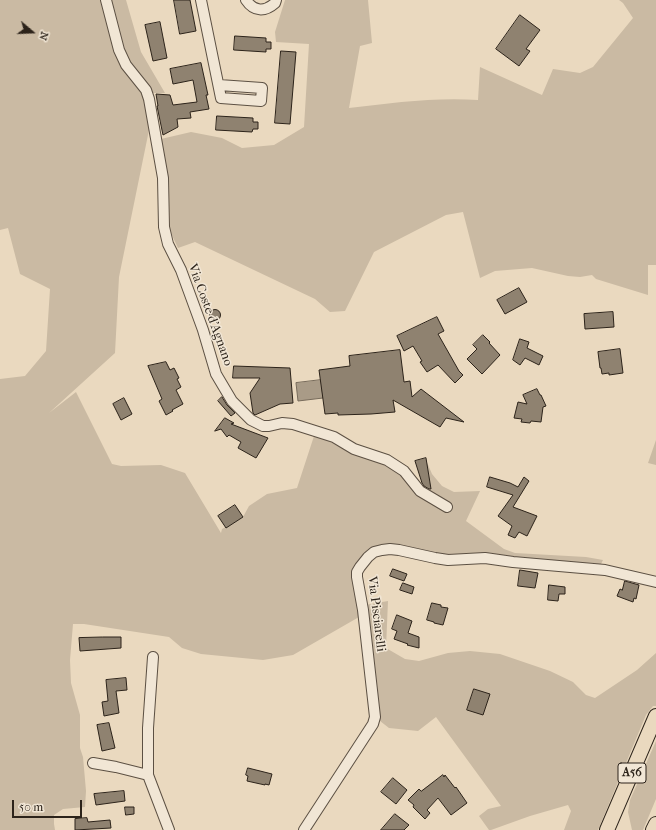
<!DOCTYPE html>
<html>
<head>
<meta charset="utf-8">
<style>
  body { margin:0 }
  #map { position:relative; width:656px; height:830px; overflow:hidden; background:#ead9bf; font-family:"IM FELL French Canon",serif }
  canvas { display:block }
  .north { position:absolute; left:12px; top:12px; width:40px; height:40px; -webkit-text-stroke:3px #f1e6d5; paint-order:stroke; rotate:109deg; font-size:11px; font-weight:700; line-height:16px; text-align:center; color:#2c231a }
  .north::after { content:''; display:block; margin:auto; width:14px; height:18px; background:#2c231a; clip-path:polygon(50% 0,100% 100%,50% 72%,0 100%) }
  .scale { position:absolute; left:12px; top:800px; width:70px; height:18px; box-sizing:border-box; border:2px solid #2c231a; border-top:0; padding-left:5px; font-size:12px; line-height:14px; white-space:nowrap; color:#2c231a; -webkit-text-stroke:3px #f1e6d5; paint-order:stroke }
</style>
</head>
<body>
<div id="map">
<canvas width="656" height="830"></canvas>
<div class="north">N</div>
<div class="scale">50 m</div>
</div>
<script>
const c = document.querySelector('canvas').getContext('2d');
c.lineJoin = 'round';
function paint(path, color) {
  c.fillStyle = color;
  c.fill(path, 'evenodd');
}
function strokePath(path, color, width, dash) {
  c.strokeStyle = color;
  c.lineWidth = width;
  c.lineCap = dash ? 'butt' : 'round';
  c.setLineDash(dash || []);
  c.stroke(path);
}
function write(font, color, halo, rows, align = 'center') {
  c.font = font + ' "IM FELL French Canon",serif';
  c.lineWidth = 3;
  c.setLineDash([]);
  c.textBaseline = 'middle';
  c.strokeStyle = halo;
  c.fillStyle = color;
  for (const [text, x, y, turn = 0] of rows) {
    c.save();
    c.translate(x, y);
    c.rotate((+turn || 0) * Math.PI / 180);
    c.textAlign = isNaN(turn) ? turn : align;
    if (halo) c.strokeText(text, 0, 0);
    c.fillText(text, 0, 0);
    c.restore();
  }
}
paint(new Path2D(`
  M0,0H101L106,21L122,67L143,92L149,130L119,277L115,353L49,413L76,392L112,464L121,466L161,465L185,473L221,533L222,529L243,517L249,506L267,494L297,488L315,433L334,444L352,453L382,461L401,471L432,499L426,460L432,474L442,486L454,492L480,491L466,521L504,549L515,553L586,557L603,560L600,566L446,557L393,546L358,563L359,617L293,655L263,660L201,654L182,648L169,637L84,624H73L70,660L71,683L80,715V748L83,757L86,791L85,807L63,809L54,815V824L55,830H0V379L25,376L46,351L50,289L20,274L8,228L0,230Z
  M110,0H126L141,52L165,93H153L128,62Z
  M285,0H368L372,43L360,46L349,108C392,103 435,97 478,100L480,67L542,95L553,69L580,73L593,67L633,18L623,3L619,0H656V265H648V295L596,279L592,275L580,277L568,276L532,268L495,271L480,278L463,212L446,215L374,252L345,311L330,312L315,299L195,242L178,248L170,231L169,207L161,139L191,132L222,138L242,148L274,145L304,127L309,44L276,42L275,32Z
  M656,440V465L648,463Z
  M388,601L386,648L405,659L419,661L448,653L470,651L500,654L550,671L573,682L586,695L595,698L637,670L656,653V706H653L646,715L598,830H564L571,811L568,805L530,816L491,830H489L479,816L488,809L501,806L436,717L418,731L389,728L380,721L377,683L365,605Z
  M656,741V799L643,830H632L628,812L630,800Z`), '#cabaa3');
const water = new Path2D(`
  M321,380L323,398L298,401L296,383Z`);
paint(water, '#a99b87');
strokePath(water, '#776b5b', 1);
const building = new Path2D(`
  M174,0H190L196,31L180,34Z
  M520,15L540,30L526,49L530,51L519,66L496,49Z
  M160,22L167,58L153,61L145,25Z
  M235,36L266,38V42H271V49H266V52L234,50Z
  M281,51L296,52L290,124L275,123Z
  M201,63L208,95H206L209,109L190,112L191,118L177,119L178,127L163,135L157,106H158L156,94L170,95L173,105L197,102L193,80L173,84L170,69Z
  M217,116L253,118V122H258V129H253L252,132L216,130Z
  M519,288L527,302L505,314L497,300Z
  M209.5 315a5.5 5.5 0 1 1 11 0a5.5 5.5 0 1 1-11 0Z
  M613,312L614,327L585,329L584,314Z
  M437,317L444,331L438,334L459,371L463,375L455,383L438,365L427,372L420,362L422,361L413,346L404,351L397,336Z
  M483,335L490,342L489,343L500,355L482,374L467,359L477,349L473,345Z
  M520,339L529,342L527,348L543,356L539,365L525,358L520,365L513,360Z
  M620,349L623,373L609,375V373L602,374L601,368H600L598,352Z
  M400,350L404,382L410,381L412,397L421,389L464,422L446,418L440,427L393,400L395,412L371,414L338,415V413L325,414L319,370L350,366L349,356Z
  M166,362L170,370L174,368L179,378L177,379L181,387L176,390L183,404L172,410L173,411L166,415L159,401L162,399L148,366Z
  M234,366L290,368L293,403L280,404L255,415L253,413L250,393L260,378H233Z
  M537,389L540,395H541L546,406L543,407L541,422L531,421L530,423L521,422L522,419L514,418L518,402L527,404L523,395Z
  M222,397L227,405L235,413L231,416L218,401Z
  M124,398L132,414L121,420L113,404Z
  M225,418L234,423L231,424L268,438L256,458L238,448L241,442L229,435L227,437L221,429L215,431Z
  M426,458L431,489H429L424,486L422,483L415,461Z
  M490,477L510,483L518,487L524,477L529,481L513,507L537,516L527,536L519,532L515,538L508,535L512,526L498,516L513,495L487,487Z
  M235,505L243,517L226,528L218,516Z
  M393,569L407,574L404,581L390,576Z
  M520,570L538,573L535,588L518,586Z
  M625,581L639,585L636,599L634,598L633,602L617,596L620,589L622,590Z
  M403,583L414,587L412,594L400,590Z
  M549,585L565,587V594H559L558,601L548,600Z
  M432,603L441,605V607L448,608L443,625L434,623V622L427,620Z
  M397,615L412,621L408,633L419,637V648L407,645L408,644L394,639L397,631L392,629Z
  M103,637H121V648L80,651L79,638Z
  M126,678L127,690L116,691L119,713L104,716L102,702L108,701L106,680Z
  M474,689L490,694L483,715L467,710Z
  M109,723L115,748L102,751L97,725Z
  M248,768L272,774L269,785L265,784V785L247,781L248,776L246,775Z
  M443,775L444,777L445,775L455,788L456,787L467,803L451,815L438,798L427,810L430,813L425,819L413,807L414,805L408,800L419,789L421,791Z
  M393,778L407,790L396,804L381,792Z
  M124,791L125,801L96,805L94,794Z
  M125,807H134V814L126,815Z
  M395,814L409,825L404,830H381Z
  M87,818L88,822L110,820L111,828L75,830V819Z`);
paint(building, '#8f8270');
strokePath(building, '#2c231a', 1);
const minor = new Path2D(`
  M106,0L119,50L126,65L146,90L149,99L163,178L164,227L168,244L181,270L203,330L216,374L232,401L251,420L263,426H269L282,423L293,424L334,437L354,449L387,460L404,471L420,491L447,507
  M201,0L221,98L261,101L262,88L219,85
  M246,0C254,12 265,12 275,3L276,0
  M153,657L148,728V775L169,830
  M93,763L116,767L148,775
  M304,830L373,724L375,717L363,610L357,577V572L360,567L368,557L374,552L382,550L390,549L399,550L435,558L448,560L485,558L513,562L605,570L656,582`);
const highway = new Path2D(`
  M607,830L656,716
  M653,830L656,824`);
strokePath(minor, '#5c5043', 12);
strokePath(highway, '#2c231a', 16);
strokePath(minor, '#f1e6d5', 10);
strokePath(highway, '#ead9bf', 14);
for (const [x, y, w] of [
  [632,773,28]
]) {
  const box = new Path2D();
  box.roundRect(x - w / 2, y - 10, w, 20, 3);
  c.fillStyle = '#f1e6d5';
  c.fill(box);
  strokePath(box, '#2c231a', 1);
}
write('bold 12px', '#2c231a', null, [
  ["A56",632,773]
]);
write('13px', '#2c231a', '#f1e6d5', [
  ["Via Coste d'Agnano",210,315,70],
  ["Via Pisciarelli",376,614,83]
]);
</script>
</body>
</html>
